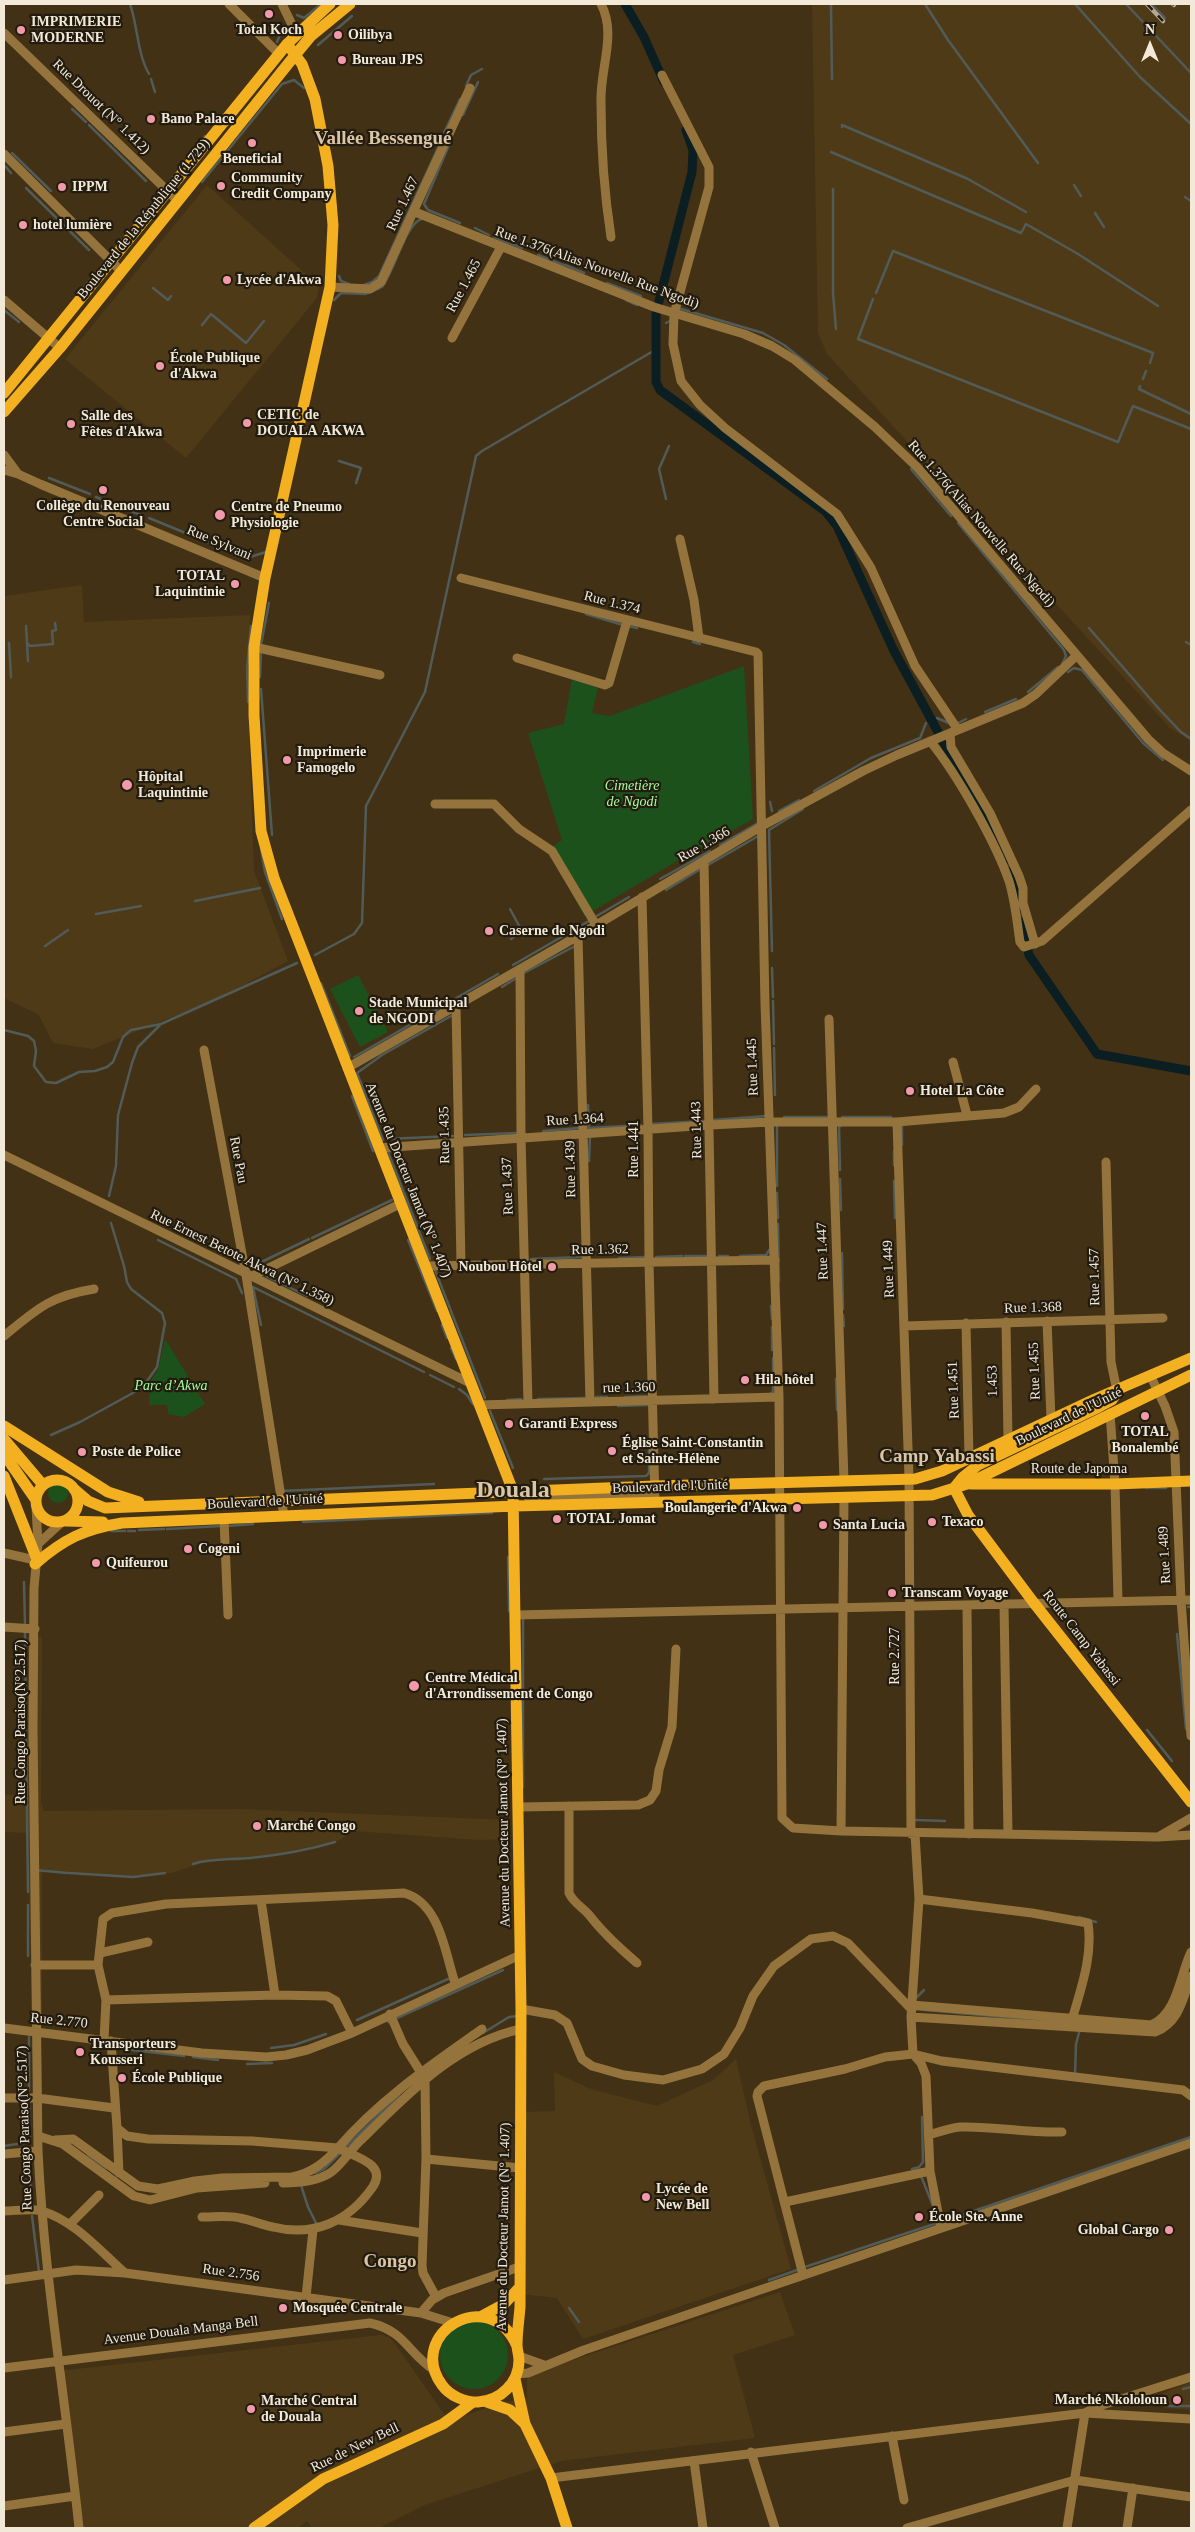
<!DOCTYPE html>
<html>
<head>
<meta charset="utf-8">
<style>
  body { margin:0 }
  #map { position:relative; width:1195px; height:2532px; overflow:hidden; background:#423115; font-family:"Times New Roman",serif }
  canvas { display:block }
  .frame { position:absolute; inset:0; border:5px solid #f3e9d8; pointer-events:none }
  .north { position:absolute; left:1125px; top:20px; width:50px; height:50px; -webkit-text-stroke:4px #221b0f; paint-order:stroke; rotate:0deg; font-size:14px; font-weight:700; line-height:20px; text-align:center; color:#f3e9d8 }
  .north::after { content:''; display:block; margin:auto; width:18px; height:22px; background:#f3e9d8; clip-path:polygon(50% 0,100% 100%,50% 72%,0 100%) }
</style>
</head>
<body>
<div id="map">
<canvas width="1195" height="2532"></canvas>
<div class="frame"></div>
<div class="north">N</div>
</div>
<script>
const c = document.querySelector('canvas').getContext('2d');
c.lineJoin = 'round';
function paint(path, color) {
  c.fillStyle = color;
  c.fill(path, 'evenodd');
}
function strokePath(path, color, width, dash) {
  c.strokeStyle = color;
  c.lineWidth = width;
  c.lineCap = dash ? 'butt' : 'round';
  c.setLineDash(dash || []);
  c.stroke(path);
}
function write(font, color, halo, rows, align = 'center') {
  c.font = font + ' "Times New Roman",serif';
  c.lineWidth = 4.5;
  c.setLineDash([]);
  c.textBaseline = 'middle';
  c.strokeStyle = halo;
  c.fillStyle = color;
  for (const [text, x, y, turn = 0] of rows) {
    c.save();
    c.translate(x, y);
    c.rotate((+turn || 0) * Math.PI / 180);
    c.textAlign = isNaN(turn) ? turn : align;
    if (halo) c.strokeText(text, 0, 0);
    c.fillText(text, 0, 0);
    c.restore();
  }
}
paint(new Path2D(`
  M812,4H1191V741L1170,728L827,354L818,333Z
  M207,185L319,286L317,298L186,458L65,359Z
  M82,585L84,622L250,615L248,699L254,871L288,961L219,998L93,1049L53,1043L39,1015L4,998V596Z
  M28,1637H42L41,1803L44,1811L239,1809L509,1820L510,1839L479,1840L353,1831L338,1841L259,1857L203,1862L172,1873L130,1876L42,1872V2019H32L28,1833L4,1832V1795L28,1794Z
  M736,2059L751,2125L791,2269L583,2339L557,2298L521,2294L523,2112L555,2111L554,2072L591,2089L657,2106L713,2080Z
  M780,2292L795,2335L733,2355L755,2438L561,2461L425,2505L379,2528H312L307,2521L298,2528H75L58,2371L381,2335L389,2337L396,2345L444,2414L455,2419L501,2403L527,2398V2375Z
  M1191,2382V2410L1164,2408L1163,2393Z`), '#4f3a17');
paint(new Path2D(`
  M744,666L753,819L677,861L584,916L548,850L562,840L528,733L564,724L572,679L598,688L592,713L610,716Z
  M358,975L388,1032L360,1047L330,989Z
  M165,1339L205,1404L184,1417L168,1414L167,1405H149L150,1389L148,1385L158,1370Z
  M48 1493a10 10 0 1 1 20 0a10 10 0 1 1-20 0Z
  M440 2355a34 34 0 1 1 68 0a34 34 0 1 1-68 0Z`), '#1d511b');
strokePath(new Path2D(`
  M130,4C138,27 137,53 149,74
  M831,4L832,79
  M925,4L948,40L1038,163
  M1075,4L1140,77L1191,124
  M1126,4L1191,73
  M1151,4L1165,18
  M297,15L304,18L321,4
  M277,42L282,30
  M318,45L352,16
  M151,79L155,92
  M466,86L471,75L482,69
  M72,109L86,122
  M463,115L478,82
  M89,125L146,181
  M842,127V125L968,179L1026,212
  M443,135L460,99
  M452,138L424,204L428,210L460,223
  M198,145L205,136
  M831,152L1021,233L1026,224L1078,254L1158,306
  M12,153L51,191
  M5,166L11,173
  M202,182L282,84L294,80L304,88
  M1074,185L1081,196
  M26,188L89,250
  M833,189V293L836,329
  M1185,197L1191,201
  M1095,213L1104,227
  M475,228L489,235
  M494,237L522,248
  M538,255L563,265
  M565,265L584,273
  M339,276L341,281L349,284
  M607,283L641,296
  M364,285L372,282L379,276L443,137
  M382,287C394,273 406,222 422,219
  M153,288L168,300L171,296
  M876,293L893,251L1153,353L1150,363
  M873,299L858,339L1118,442L1133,406L1191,429
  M334,300L341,293L365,294L380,288
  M626,300L637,305
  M678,308L763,333L784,345L827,379
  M4,310L19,322
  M666,323L672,320
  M202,325L211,314L246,343L264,321
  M1143,379L1146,371
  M1140,386L1139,389L1191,414
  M339,461L361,468L356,483
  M911,469L951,516
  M49,478L90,494
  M96,497L141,515
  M666,499L659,469L669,446
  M149,518L232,552
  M958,523L1064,650L1066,656L1062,664
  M243,556L250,557L266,552
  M586,614L623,625
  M26,626L28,661
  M628,626L637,628
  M1089,628L1160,710L1181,732L1191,739
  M693,642L700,644
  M1186,642L1191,645
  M9,643L11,677
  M27,643L30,646L53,644L52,631L56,630L55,623
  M261,645L269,603
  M1068,672L1074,668L1082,670L1143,743L1163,760
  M260,677L261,651
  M261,689L272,835
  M1028,692L1058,667
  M248,702L247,668L251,626
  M985,712L1016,699
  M937,718L949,723
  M956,724L966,719
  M814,791L871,758L920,738L926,723
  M770,802L772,811
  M779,811L799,800
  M720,845L758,823
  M261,849L265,872L282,919
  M708,865L760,835
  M660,879L710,851
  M666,890L699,870
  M195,901L260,888
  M510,909L522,931L511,939
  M96,914L141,906
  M595,917L629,897
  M45,946L68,930
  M772,951L769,830L803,809
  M315,955L354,934L362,923L366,806L425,692L476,456L482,451L655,350
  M513,965L589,921
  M772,968L773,997
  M522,974L575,946
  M321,983L350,1056
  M502,987L518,977
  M773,1001L774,1044
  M4,1030L28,1036L34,1041L36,1051L34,1066L46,1082L56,1083L79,1072L95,1071L107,1067L113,1062L123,1037L131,1030L161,1024L297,963
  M774,1048L775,1095
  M354,1057L498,974
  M352,1096L373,1151
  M588,1105L589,1128L641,1125
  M784,1117H829
  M842,1117H891
  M712,1120L767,1116
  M651,1124L705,1121
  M902,1124V1145
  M543,1131L579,1128
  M465,1135L516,1133
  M387,1139L453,1136
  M383,1140L357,1073L382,1055L451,1016
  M391,1151L388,1152L430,1259
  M894,1151V1165
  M589,1161L590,1137
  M840,1170L839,1126H841
  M840,1179L841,1210
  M894,1181L895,1218
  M777,1186V1126
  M777,1193L778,1218
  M109,1196L116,1166L118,1115L132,1063L138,1047L160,1025
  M778,1224L779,1281
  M312,1238L392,1200
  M158,1240L236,1279L242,1293
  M408,1240L437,1311
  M842,1253L843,1309
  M685,1256H706
  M719,1256H728
  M740,1256L766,1255L770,1249
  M656,1257L682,1256
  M619,1258L645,1257
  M531,1259L582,1257V1255
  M249,1268L309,1239
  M435,1270L485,1398
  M266,1276L307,1296
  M253,1287L424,1372
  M253,1287L261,1325
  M771,1306L772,1319
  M843,1315L844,1326
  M442,1325L447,1338
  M772,1327V1350
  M451,1348L456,1359
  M430,1375L454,1387
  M836,1379L837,1410
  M459,1389L467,1395L473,1404
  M771,1393L773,1392V1358
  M596,1397H607
  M625,1397L646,1396
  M538,1399L586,1398
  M507,1400L521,1399
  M618,1406L648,1405
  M490,1411L513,1468
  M51,1435L80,1422L142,1388L157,1367L165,1323L162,1313L131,1289L127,1282L124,1266L111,1223
  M544,1479L646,1476L649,1473V1444
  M1146,1488H1166
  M281,1491L434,1484
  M303,1522L492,1513
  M227,1526L253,1524
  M167,1529L221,1526
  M139,1530L164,1529
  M111,1531H125
  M128,1531H135
  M508,1557L509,1611
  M24,1582L25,1625
  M1188,1607H1191
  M523,1619V1787
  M25,1631L26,1722
  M1177,1634L1186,1729
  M1191,1668V1676
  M26,1729L28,1892
  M1147,1730L1172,1761
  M916,1820L945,1821
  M193,1864C212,1858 231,1860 251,1858C279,1855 308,1850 335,1842
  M37,1870L44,1871
  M46,1871L67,1873
  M69,1873L133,1877L165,1873
  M28,1905V1956
  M1079,1917L1096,1922
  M916,1998L924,1990
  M914,2009L1048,2021
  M357,2020L448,1979
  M388,2022L503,1970
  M483,2033L509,2017L518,2016
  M29,2037V2090
  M114,2048L184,2056
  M271,2048L294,2045L326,2034
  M193,2057L218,2060
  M247,2064L272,2063
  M1075,2075L1076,2044L1080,2029
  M4,2146L30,2142L29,2105
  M88,2155L106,2168
  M30,2167L31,2202
  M912,2169L919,2167L923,2162L922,2117
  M315,2173L324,2169L399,2095
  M921,2176L933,2206
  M301,2185L308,2207L317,2225
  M32,2216L39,2272
  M950,2219L1191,2137
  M805,2267L937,2223
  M769,2280L800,2269
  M569,2308L579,2322
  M1183,2389L1191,2387
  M1169,2406H1191`), '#515b58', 2.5);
strokePath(new Path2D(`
  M625,4L644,37L664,82
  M686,130L693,150L692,172L656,313V382L660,390L825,511L837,526L893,649L1007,859
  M1013,870L1019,909
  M1021,922L1029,955L1097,1054L1191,1071`), '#0b1e21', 9);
strokePath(new Path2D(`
  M229,4L279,54
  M282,4L296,33
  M601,4C617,34 600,68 601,101C601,147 604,192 611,237
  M4,33L178,201
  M662,75L709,167V187L674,314L673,344L681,381L700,405L725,428L837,514L871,568L915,666L958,730
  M4,154L121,271
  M415,212L654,307L744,334L772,346L795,360L875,427L918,468L1148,739L1163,753L1191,771
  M330,287L370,289L381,282L470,88
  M4,300L60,348
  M452,338L501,247
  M4,455L18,474L40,484L265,578
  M4,470L18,474
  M680,539L694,600L699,638
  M461,578L756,652L758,654L765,1004L779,1397L782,1818L793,1828L841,1831L1158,1837L1191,1835
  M254,647L380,675
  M517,658L605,685L609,683L627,621
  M950,733L951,747L990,813L1019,876L1023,888V903L1035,944
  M930,741C957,774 995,841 1009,881C1015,900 1017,922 1020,942L1024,947L1042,941L1191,810
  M435,804H494L519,829L552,851L596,925
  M704,861L714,1399
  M642,897L648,1129L649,1262L655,1503
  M578,936L590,1402
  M520,969L521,1137L528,1403
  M456,1006L461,1264
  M829,1019L844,1481
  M204,1050L246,1275L284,1516
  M953,1062L967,1115
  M347,1068L578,936L762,826L863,771L897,755L1023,703L1036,694L1076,656
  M897,1122L1004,1113L1019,1107L1036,1089
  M379,1148L710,1125L770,1122H897L909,1478L911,1834
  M4,1155L470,1383
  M1106,1162L1111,1362L1117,1391
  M426,1266L775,1260
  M250,1277L400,1204
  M1047,1321L1051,1419
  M1006,1322L1008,1439
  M966,1323L969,1457
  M904,1326L1163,1318
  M4,1336C37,1309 50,1296 94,1289
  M1151,1377L1165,1406L1174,1432L1181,1600L1191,1736
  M479,1405L779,1397
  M1110,1413L1115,1484L1118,1600
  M646,1489L648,1492L647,1496L530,1499L526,1495L530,1492Z
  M36,1507L38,1544L34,1588L33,1729L38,2151C44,2277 66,2402 79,2528
  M224,1519L228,1615
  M38,1544L62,1522
  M4,1553L35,1560
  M1004,1605L1008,1834
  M967,1606L969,1834
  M516,1615L1191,1600
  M4,1627L35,1629
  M569,1806V1893C574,1904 583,1907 590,1916C604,1934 620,1948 637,1963
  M519,1807L638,1805L650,1800L656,1791L659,1770L672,1727L676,1649
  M841,1831L844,1499
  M915,1834L919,1899L911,2017L913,2054L921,2063L926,2076L930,2171L941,2228
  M1160,1836L1191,1818
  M919,1899L1032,1913L1088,1923C1093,1956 1081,1988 1072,2020
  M261,1900L275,1995
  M100,1953L148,1942
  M35,1965H98
  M106,2000L275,1995L327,1996L336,2001L352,2033
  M912,2005L1151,2025C1177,2015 1180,1975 1191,1952
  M521,2009L555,2015L567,2023L582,2059L592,2066L624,2075L663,2080L702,2069L724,2054L740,2028L753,1996L774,1966L811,1939L833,1936L848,1943L912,2010
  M390,2014L403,2044L425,2079L426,2159L422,2265L423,2273L436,2297
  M911,2017L1155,2032C1179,2023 1183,1999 1191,1976
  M4,2028L202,2053L266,2057L286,2055L307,2050L352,2033L520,1955
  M104,2040L106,2000L98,1965L103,1919L112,1913L166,1904L404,1893C440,1903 445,1953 455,1983
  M111,2041L117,2128L127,2136L148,2139L252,2141L338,2148C379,2100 431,2065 482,2029
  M4,2098H37L114,2108
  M117,2128L119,2173
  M929,2135C939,2132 949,2128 960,2127C994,2126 1027,2133 1062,2132
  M38,2136L63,2144L134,2196L150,2200L197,2188L265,2183
  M55,2140L73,2139L138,2186L158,2189L195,2181L222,2178L292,2177C312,2173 325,2162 338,2148C355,2157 389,2164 372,2188C348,2222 313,2237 273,2227C262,2225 251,2220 240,2218C228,2215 214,2217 202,2217
  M4,2154L38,2151
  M426,2159L520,2168
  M283,2183C298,2183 316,2182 330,2173C340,2167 352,2148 361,2140C407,2095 455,2043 521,2029
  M785,2202L930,2171
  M4,2211C15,2211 32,2208 42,2211C75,2221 100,2251 125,2273
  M339,2220L422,2233
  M70,2224L99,2195
  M803,2275L757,2096L758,2092L764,2086L845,2069L885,2057L913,2054L942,2061L1183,2090L1191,2096
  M4,2280L76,2270L125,2273L421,2313L453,2323
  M306,2297L313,2230
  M421,2313L432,2300L444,2293L519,2267
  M519,2356L544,2365
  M4,2368L370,2323C405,2331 407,2352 434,2370
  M517,2374L528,2373L584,2350L1191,2143
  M4,2432L66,2424
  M892,2436L904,2500
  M751,2452L775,2528
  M694,2461L703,2528
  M551,2478L1085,2413L1096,2407L1191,2377
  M4,2506L75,2496
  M907,2528L1075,2480L1191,2497
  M1067,2528L1085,2413L1191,2419
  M1127,2528L1133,2488`), '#94743c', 9);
strokePath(new Path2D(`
  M287,44L302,64L315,99L328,166L333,225L330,287L265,578L254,647V715L261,831L274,878L513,1491L521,2009L520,2307C519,2320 517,2333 517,2345C517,2350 519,2355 519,2360C519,2383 500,2401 478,2402C464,2402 450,2396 442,2385C405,2334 489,2283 517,2346
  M4,393L287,44L330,4
  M4,412L60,348L296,54L311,36L350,4
  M4,1426L108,1492L139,1502
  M4,1439L43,1485
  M4,1454L36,1500
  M4,1476L36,1557
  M36 1501a21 21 0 1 1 42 0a21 21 0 1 1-42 0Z
  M971,1484H1115L1191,1481
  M954,1488L968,1515L1034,1603L1191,1802
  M954,1488L963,1477L978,1465L1099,1407L1112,1400L1116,1394
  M74,1489L88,1501L105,1508L655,1486L915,1479L942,1471L1095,1399L1191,1358
  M66,1521L103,1522
  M35,1564C64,1539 84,1529 122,1523L515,1506L932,1495L967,1484L1191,1375
  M480,2317L504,2304L519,2288
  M515,2379L525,2424L551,2478L567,2528
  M484,2401L510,2410L524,2423
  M254,2528L323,2479L443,2424L473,2402`), '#f3b021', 11);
const rail = new Path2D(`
  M1147,4L1163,21
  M1173,4L1174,5`);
strokePath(rail, '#b4a792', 4.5);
strokePath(rail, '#221b0f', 2.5, [8]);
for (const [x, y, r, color] of [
  [269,14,5,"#f39aaa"],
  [21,30,5,"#f39aaa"],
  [338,35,5,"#f39aaa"],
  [342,60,5,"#f39aaa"],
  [151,119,5,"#f39aaa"],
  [252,143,5,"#f39aaa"],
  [221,186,5,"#f39aaa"],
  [62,187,5,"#f39aaa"],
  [23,225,5,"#f39aaa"],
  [227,280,5,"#f39aaa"],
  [160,366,5,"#f39aaa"],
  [247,423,5,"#f39aaa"],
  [71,424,5,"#f39aaa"],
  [103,490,5,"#f39aaa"],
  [220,515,6,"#f39aaa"],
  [235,584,5,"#f39aaa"],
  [287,760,5,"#f39aaa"],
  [127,785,6,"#f39aaa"],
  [489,931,5,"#f39aaa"],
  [359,1011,5,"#f39aaa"],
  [910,1091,5,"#f39aaa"],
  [552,1267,5,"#f39aaa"],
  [745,1380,5,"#f39aaa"],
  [1145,1416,5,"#f39aaa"],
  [509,1424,5,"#f39aaa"],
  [612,1451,5,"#f39aaa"],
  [82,1452,5,"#f39aaa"],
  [797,1508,5,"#f39aaa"],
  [557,1519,5,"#f39aaa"],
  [932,1522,5,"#f39aaa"],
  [823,1525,5,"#f39aaa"],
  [188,1549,5,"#f39aaa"],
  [96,1563,5,"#f39aaa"],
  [892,1593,5,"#f39aaa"],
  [414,1686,6,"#f39aaa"],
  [257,1826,5,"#f39aaa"],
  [80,2052,5,"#f39aaa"],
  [122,2078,5,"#f39aaa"],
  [646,2197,5,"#f39aaa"],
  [919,2217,5,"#f39aaa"],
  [1169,2230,5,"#f39aaa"],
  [283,2308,5,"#f39aaa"],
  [1177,2400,5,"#f39aaa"],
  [251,2409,5,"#f39aaa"]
]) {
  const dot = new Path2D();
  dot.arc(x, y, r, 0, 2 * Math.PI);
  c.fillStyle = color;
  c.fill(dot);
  strokePath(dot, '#221b0f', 2);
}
write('bold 14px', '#f3e9d8', '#221b0f', [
  ["IMPRIMERIE",31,22],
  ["MODERNE",31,38],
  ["Total Koch",269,30,"center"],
  ["Oilibya",348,35],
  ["Bureau JPS",352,60],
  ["Bano Palace",161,119],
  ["Beneficial",252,159,"center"],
  ["Community",231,178],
  ["Credit Company",231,194],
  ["IPPM",72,187],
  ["hotel lumière",33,225],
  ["Lycée d'Akwa",237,280],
  ["École Publique",170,358],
  ["d'Akwa",170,374],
  ["CETIC de",257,415],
  ["DOUALA AKWA",257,431],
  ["Salle des",81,416],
  ["Fêtes d'Akwa",81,432],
  ["Collège du Renouveau",103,506,"center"],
  ["Centre Social",103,522,"center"],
  ["Centre de Pneumo",231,507],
  ["Physiologie",231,523],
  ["TOTAL",225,576,"right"],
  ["Laquintinie",225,592,"right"],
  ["Imprimerie",297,752],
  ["Famogelo",297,768],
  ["Hôpital",138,777],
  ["Laquintinie",138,793],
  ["Caserne de Ngodi",499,931],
  ["Stade Municipal",369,1003],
  ["de NGODI",369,1019],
  ["Hotel La Côte",920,1091],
  ["Noubou Hôtel",542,1267,"right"],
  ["Hila hôtel",755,1380],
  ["Garanti Express",519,1424],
  ["TOTAL",1145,1432,"center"],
  ["Bonalembé",1145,1448,"center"],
  ["Église Saint-Constantin",622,1443],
  ["et Sainte-Hélène",622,1459],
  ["Poste de Police",92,1452],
  ["Boulangerie d'Akwa",787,1508,"right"],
  ["TOTAL Jomat",567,1519],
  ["Texaco",942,1522],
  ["Santa Lucia",833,1525],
  ["Cogeni",198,1549],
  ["Quifeurou",106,1563],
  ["Transcam Voyage",902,1593],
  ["Centre Médical",425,1678],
  ["d'Arrondissement de Congo",425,1694],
  ["Marché Congo",267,1826],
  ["Transporteurs",90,2044],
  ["Kousseri",90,2060],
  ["École Publique",132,2078],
  ["Lycée de",656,2189],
  ["New Bell",656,2205],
  ["École Ste. Anne",929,2217],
  ["Global Cargo",1159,2230,"right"],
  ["Mosquée Centrale",293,2308],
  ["Marché Nkololoun",1167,2400,"right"],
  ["Marché Central",261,2401],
  ["de Douala",261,2417]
], 'left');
write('14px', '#f3e9d8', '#221b0f', [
  ["Rue Drouot (N° 1.412)",101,107,44],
  ["Rue 1.467",403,204,-65],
  ["Boulevard de la République (1.729)",144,219,-51],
  ["Rue 1.376(Alias Nouvelle Rue Ngodi)",597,268,20],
  ["Rue 1.465",464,286,-62],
  ["Rue 1.376(Alias Nouvelle Rue Ngodi)",981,524,49],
  ["Rue Sylvani",219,543,23],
  ["Rue 1.374",612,603,14],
  ["Rue 1.366",704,845,-30],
  ["Rue 1.445",753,1067,-92],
  ["Rue 1.364",575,1120,-3],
  ["Rue 1.443",697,1130,-91],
  ["Rue 1.435",445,1135,-91],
  ["Rue 1.441",634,1149,-90],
  ["Rue Pau",238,1160,79],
  ["Rue 1.439",571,1169,-91],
  ["Avenue du Docteur Jamot (N° 1.407)",408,1180,68],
  ["Rue 1.437",508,1186,-92],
  ["Rue 1.362",600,1250,-1],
  ["Rue 1.447",823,1251,-92],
  ["Rue Ernest Betote Akwa (N° 1.358)",242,1258,26],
  ["Rue 1.449",889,1269,-92],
  ["Rue 1.457",1095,1277,-91],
  ["Rue 1.368",1033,1308,-2],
  ["Rue 1.455",1035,1371,-92],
  ["1.453",993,1381,-91],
  ["rue 1.360",629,1388,-1],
  ["Rue 1.451",954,1390,-92],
  ["Boulevard de l'Unité",1069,1417,-26],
  ["Route de Japoma",1079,1469],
  ["Boulevard de l'Unité",670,1487,-2],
  ["Boulevard de l'Unité",265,1502,-3],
  ["Rue 1.489",1165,1555,-93],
  ["Route Camp Yabassi",1081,1638,52],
  ["Rue 2.727",895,1656,-90],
  ["Rue Congo Paraiso(N°2.517)",21,1722,-90],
  ["Avenue du Docteur Jamot (N° 1.407)",504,1823,-91],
  ["Rue 2.770",59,2021,6],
  ["Rue Congo Paraiso(N°2.517)",25,2128,-92],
  ["Avenue du Docteur Jamot (N° 1.407)",504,2227,-89],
  ["Rue 2.756",231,2273,8],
  ["Avenue Douala Manga Bell",181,2331,-7],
  ["Rue de New Bell",355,2448,-26]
]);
write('italic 14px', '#a2fd9b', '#221b0f', [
  ["Cimetière",632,786],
  ["de Ngodi",632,802],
  ["Parc d’Akwa",171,1386]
]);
write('bold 19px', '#dac5a5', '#221b0f', [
  ["Vallée Bessengué",383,139],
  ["Camp Yabassi",937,1457],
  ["Congo",390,2262]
]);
write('bold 24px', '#dac5a5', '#221b0f', [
  ["Douala",513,1491]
]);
</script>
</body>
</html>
